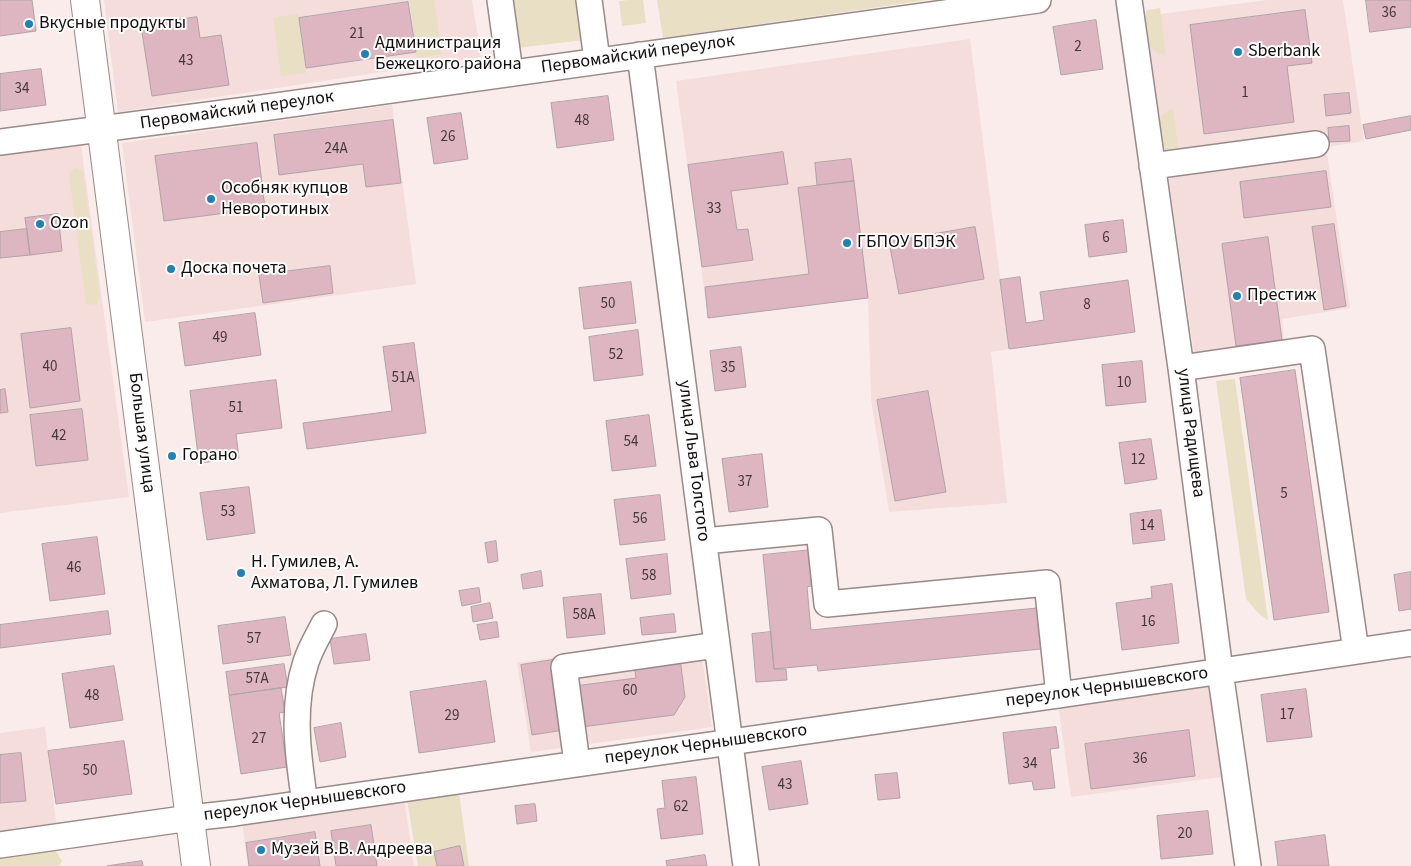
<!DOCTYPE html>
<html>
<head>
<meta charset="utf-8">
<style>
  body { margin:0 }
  canvas { display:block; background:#faecea }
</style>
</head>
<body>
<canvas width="1411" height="866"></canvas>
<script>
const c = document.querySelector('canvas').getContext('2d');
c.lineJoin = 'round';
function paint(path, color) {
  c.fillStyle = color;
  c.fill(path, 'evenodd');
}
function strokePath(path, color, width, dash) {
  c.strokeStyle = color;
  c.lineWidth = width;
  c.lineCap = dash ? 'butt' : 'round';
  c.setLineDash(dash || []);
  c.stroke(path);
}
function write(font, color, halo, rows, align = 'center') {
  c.font = font + ' "Source Sans 3",sans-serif';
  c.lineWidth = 4;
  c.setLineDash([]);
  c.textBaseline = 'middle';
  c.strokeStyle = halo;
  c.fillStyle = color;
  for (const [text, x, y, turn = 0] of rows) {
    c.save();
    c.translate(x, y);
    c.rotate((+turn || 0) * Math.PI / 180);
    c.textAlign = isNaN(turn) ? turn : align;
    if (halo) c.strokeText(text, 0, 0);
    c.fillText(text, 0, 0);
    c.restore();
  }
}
paint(new Path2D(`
  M104,0H472L481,57L118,112Z
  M1268,0H1343L1364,141L1326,147L1350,308L1282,319L1284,341L1194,353L1145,16Z
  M970,39L1009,349L991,352L1007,503L889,512L871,399L868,298L708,318L676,81Z
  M392,105L416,284L145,322L122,143Z
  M81,145L129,497L0,513V155Z
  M699,635L712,727L531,752L517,663Z
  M1208,684L1221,777L1071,797L1058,704Z
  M45,727L56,823L0,831V733Z
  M404,799L414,866H248L242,821Z`), '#f4ddda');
paint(new Path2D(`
  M409,0H434L442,54L417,58Z
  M511,0H579L584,40L517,48Z
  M629,0H643L646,23L622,26L619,1Z
  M657,0H927L663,38Z
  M1160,8L1166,56C1161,55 1155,53 1152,49C1147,43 1145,19 1146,12L1147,10Z
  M298,14L306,73L281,76L273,18Z
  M1173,108L1179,154C1178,154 1172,153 1171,153C1159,148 1157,124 1162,115Z
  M74,168L81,169L83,172L100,297L97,305L86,304L69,175Z
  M1235,379L1268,620L1260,615L1246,599L1216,381Z
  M459,792L469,866H418L407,800Z
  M54,848L62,861L59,866H0V859L3,856Z`), '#e9dfc5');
const building = new Path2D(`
  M0,0H32L36,31L0,36Z
  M1366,0H1411V27L1370,32Z
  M408,2L416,52L306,68L299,18Z
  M1305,10L1312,63L1287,66L1294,122L1204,134L1190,25Z
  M197,17L200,38L221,35L229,85L152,96L141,26Z
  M1096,20L1103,69L1061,75L1053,27Z
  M41,69L46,105L0,111V74Z
  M1349,93L1351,113L1326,116L1324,95Z
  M608,96L614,140L557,148L551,103Z
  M461,113L468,159L434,164L427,118Z
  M1411,116V130L1366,139L1363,125Z
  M393,120L401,183L366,187L363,164L279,175L274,135Z
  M1349,126L1350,141L1329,142L1328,128Z
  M257,143L265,208L164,221L155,156Z
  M783,152L788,184L731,191L737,230L748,229L753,260L702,267L688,165Z
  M851,159L854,181L817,185L815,163Z
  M1326,171L1331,207L1244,218L1240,182Z
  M854,181L868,298L708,318L705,287L809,274L798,188Z
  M58,214L62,251L30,255L25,218Z
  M1123,220L1127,252L1089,257L1085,225Z
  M1334,224L1346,306L1324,310L1312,227Z
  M975,227L984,279L899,294L889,242Z
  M27,229L30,255L0,258V232Z
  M1268,237L1282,340L1236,346L1222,244Z
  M330,266L333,293L263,303L259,275Z
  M1020,277L1026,323L1044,320L1040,292L1128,280L1135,332L1009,349L1000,280Z
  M631,282L636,323L584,329L579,288Z
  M255,313L261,355L185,366L179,323Z
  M71,328L80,401L30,408L21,334Z
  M638,330L643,375L594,381L589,337Z
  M414,343L426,433L307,449L303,423L392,411L383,347Z
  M741,347L746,387L715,391L710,351Z
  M1142,361L1146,402L1106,406L1102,365Z
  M1295,370L1329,612L1274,620L1240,378Z
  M276,380L282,428L236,434L239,458L199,463L190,391Z
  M5,389L8,412L0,413V390Z
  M928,391L946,492L895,501L877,400Z
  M82,409L88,460L36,466L30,415Z
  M649,415L656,466L612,471L606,421Z
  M1151,439L1157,479L1125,484L1119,443Z
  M762,454L768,507L729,512L722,459Z
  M249,487L255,533L207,540L200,493Z
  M660,495L665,540L620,545L614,500Z
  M1161,510L1165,540L1133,544L1130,514Z
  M97,537L105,594L50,601L42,544Z
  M496,541L498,561L488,563L485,543Z
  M812,550L815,585L807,587L811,630L1037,608L1041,649L818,671L817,665L774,669L763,555Z
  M667,554L671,594L631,599L626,559Z
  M541,571L543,586L523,589L521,575Z
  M1411,572V609L1399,611L1394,575Z
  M1172,584L1179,643L1122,650L1116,603L1152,598L1151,587Z
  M479,588L481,602L462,606L459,591Z
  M601,594L605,634L567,638L563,598Z
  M490,603L493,618L473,622L471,607Z
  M108,611L111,634L0,648V625Z
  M674,614L676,632L642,635L640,618Z
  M285,617L291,655L223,664L218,626Z
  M497,622L499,637L480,640L477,625Z
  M771,632L774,669H786L787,680L756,682L752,634Z
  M366,634L370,660L334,664L330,639Z
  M680,658L685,697L674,715L581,727L575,686L636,678L634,664Z
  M553,660L564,730L532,735L521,665Z
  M284,664L288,687L229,695L226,672Z
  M114,666L123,720L70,728L62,674Z
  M486,681L495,742L419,753L410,692Z
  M281,688L285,712L279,713L287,767L241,774L229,696Z
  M1306,689L1312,737L1267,742L1261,695Z
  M341,723L346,757L320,762L314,728Z
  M1056,727L1059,748L1050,749L1055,788L1034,790L1032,781L1009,784L1003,733Z
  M1189,730L1195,776L1091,789L1085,744Z
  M124,741L132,794L56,804L48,751Z
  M21,753L26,801L0,803V755Z
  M801,761L808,804L769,810L762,767Z
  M897,773L900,798L878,800L875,775Z
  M696,777L703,834L661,839L657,809L665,808L662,781Z
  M535,804L537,821L517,824L515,806Z
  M1208,811L1213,854L1161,859L1157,816Z
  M371,825L377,866H336L331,831Z
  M315,832L320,866H249L246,843Z
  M1325,835L1329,866H1278L1275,842Z
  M460,846L464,866H437L434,852Z
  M705,855L707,866H667L666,861Z
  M142,861L143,866H107Z`);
paint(building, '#ddb6c2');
strokePath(building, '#b0a3a7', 1);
const minor = new Path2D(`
  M500,0L510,72
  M589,0L597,60
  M1129,0L1181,368L1220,671L1248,866
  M640,55L746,866
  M0,142L262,108L1038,0
  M1152,166L1316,144
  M1181,368L1312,349L1356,651
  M704,541L819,530L827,604L1047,583L1059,695
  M577,763L564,667L717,645
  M305,803C298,757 291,707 306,662C310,649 318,636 324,624
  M0,845L190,818L235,813L1059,695L1411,643`);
const major = new Path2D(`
  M85,0L196,866`);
strokePath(minor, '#978a88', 28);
strokePath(major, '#978a88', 30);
strokePath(minor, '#fff', 25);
strokePath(major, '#fff', 28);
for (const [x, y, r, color] of [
  [29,24,5,"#2481ae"],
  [1238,52,5,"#2481ae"],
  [365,54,5,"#2481ae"],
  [211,199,5,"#2481ae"],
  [40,224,5,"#2481ae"],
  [847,243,5,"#2481ae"],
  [171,269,5,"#2481ae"],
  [1237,296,5,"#2481ae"],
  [172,456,5,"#2481ae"],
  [241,573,5,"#2481ae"],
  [261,850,5,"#2481ae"]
]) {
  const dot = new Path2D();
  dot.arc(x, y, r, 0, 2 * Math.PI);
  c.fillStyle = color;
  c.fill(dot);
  strokePath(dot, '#fdfdfd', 2);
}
write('15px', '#44373a', null, [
  ["36",1389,14],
  ["21",357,35],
  ["2",1078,48],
  ["43",186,62],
  ["34",22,90],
  ["1",1245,94],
  ["48",582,122],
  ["26",448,138],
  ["24А",336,150],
  ["33",714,210],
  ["6",1106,239],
  ["50",608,305],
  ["8",1087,306],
  ["49",220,339],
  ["52",616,356],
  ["40",50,368],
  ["35",728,369],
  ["51А",403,379],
  ["10",1124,384],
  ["51",236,409],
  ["42",59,437],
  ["54",631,443],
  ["12",1138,461],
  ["37",745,483],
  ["5",1284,495],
  ["53",228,513],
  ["56",640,520],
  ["14",1147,527],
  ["46",74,569],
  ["58",649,577],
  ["58А",584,616],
  ["16",1148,623],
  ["57",254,640],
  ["57А",257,680],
  ["60",630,692],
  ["48",92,697],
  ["17",1287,716],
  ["29",452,717],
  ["27",259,740],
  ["36",1140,760],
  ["34",1030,765],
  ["50",90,772],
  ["43",785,786],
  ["62",681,808],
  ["20",1185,835]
]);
write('18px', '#110d0c', '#fdfdfd', [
  ["Вкусные продукты",39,24],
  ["Администрация",375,44],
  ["Бежецкого района",375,65],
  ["Sberbank",1248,52],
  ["Особняк купцов",221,189],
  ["Неворотиных",221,210],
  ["Ozon",50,224],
  ["ГБПОУ БПЭК",857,243],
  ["Доска почета",181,269],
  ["Престиж",1247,296],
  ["Горано",182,456],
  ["Н. Гумилев, А.",251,563],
  ["Ахматова, Л. Гумилев",251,584],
  ["Музей В.В. Андреева",271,850]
], 'left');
write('18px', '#110d0c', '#fdfdfd', [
  ["Первомайский переулок",638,55,-8],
  ["Первомайский переулок",237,111,-8],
  ["Большая улица",141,433,83],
  ["улица Радищева",1190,433,83],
  ["улица Льва Толстого",693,461,83],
  ["переулок Чернышевского",1107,688,-8],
  ["переулок Чернышевского",706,745,-8],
  ["переулок Чернышевского",305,802,-8]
]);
</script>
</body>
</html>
